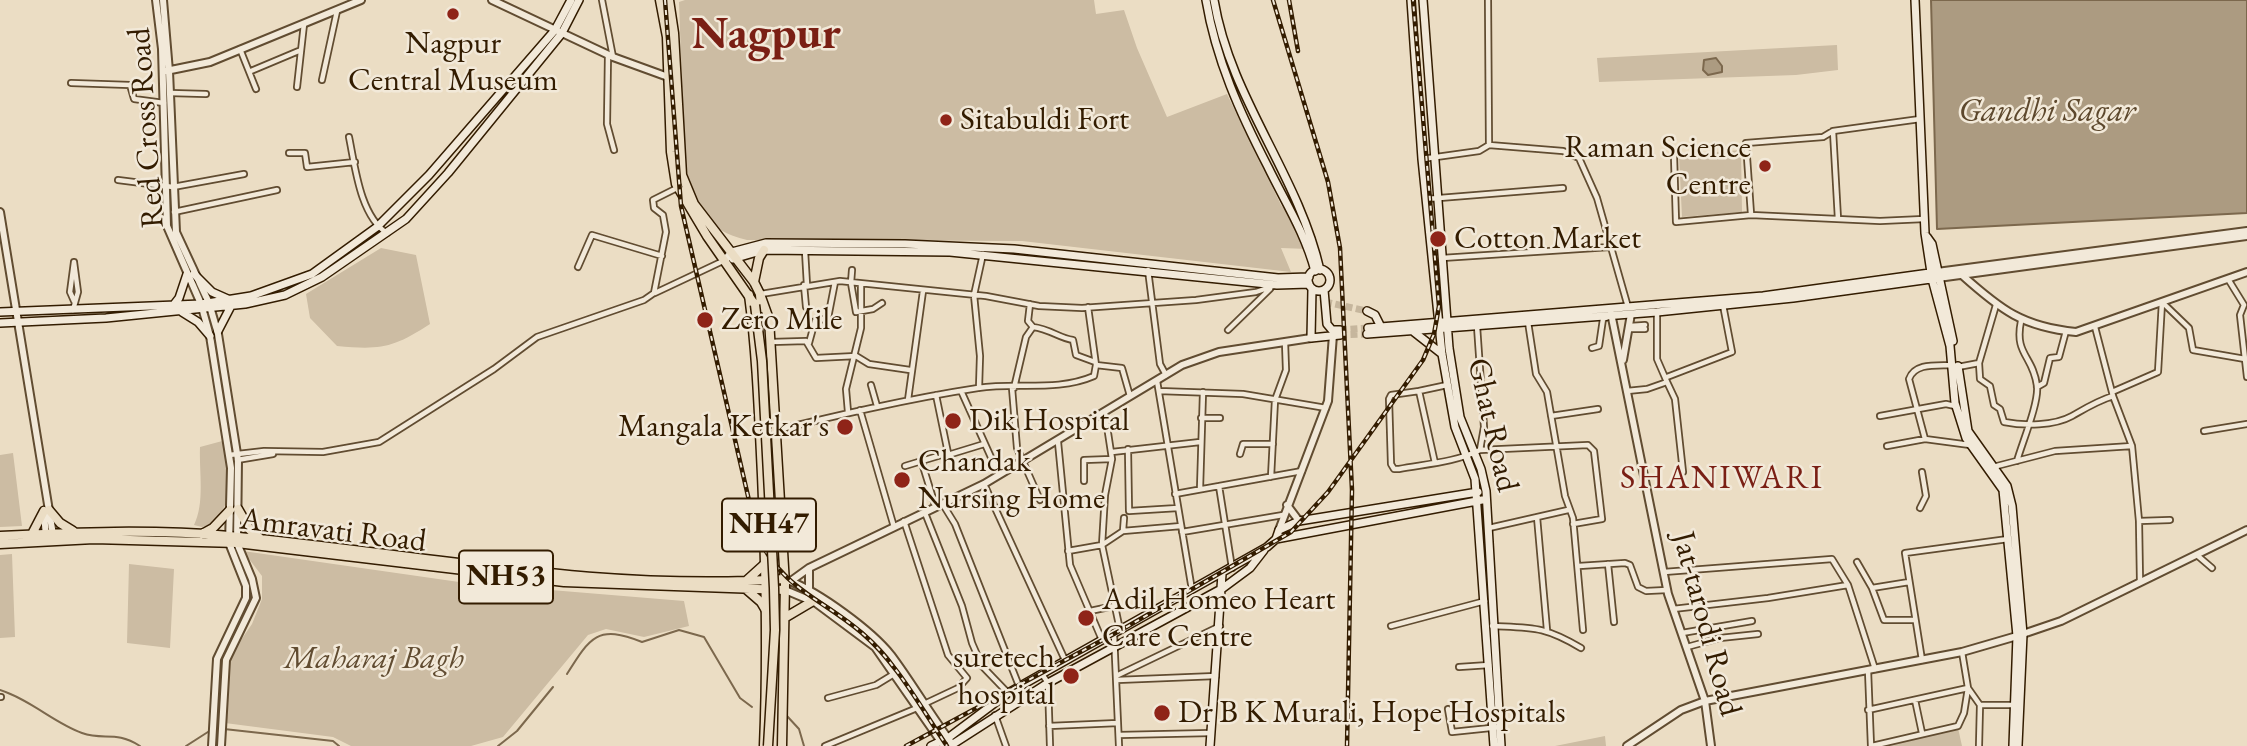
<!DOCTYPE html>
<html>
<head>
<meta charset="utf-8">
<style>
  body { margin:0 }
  canvas { display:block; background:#ebddc4 }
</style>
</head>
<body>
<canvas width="2247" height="746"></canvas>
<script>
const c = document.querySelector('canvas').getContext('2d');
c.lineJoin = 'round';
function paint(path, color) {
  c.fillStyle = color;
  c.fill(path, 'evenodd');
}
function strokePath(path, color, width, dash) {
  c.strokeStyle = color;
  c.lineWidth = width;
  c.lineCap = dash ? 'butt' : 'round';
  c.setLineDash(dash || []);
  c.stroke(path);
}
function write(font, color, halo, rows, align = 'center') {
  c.font = font + ' "EB Garamond",serif';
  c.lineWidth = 5;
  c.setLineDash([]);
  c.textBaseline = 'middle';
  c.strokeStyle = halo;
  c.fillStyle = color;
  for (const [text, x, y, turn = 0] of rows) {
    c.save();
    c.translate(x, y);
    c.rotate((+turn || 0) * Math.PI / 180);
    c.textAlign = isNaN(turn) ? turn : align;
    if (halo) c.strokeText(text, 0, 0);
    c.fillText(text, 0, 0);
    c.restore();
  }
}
paint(new Path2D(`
  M685,0H1094L1096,14L1124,10L1137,48L1167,117L1227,94L1281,205L1297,224L1308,249L1281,248L1291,272L1022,241L747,240C706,230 694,209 685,169L679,2Z
  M1837,45L1838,70L1796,75L1599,82L1597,58Z
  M1741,150L1742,212L1682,217L1679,155Z
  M381,248L416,255L430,324C393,348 381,350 337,346L310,318L306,294Z
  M226,440L228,500L215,523L202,527L194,525C205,503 199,472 200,447Z
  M13,453L22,526L0,527V455Z
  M243,551L466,583L684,601L689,626L644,637L606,629L588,635L503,737L471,746H351L333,737L225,723L230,656L252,624L262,599V576Z
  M12,554L15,637L0,638V555Z
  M129,564L174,569L170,648L127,643Z
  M1958,728L1962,746H1881Z
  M1605,736L1606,746H1555Z`), '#ccbca3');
const water = new Path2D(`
  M1931,0H2247V213L1937,229Z
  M1716,58L1722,66V72L1708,75L1703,70L1704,60Z`);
paint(water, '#ac9b81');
strokePath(water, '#7c684d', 2);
strokePath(new Path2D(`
  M567,674C590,637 598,624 642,642L679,630L704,637L740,698L752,707
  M0,690C31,700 54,723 82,733C104,741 115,730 140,746
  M787,716L799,729L804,746
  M224,729L333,741L339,746
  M186,746L211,730
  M498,746L517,731L553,687`), '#7c684d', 2);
strokePath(new Path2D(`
  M1325,302L1367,311
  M1340,330L1368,328
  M1340,335L1367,334`), '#c6b69d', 7, [7, 3.5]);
const minor = new Path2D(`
  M602,0L613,57
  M240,49L256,89
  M608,55L607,124L614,150
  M251,71L301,50
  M322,80L337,11
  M71,83L130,85L134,99L164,103
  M297,87L304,24
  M170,93L206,94
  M1833,131L1838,219
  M349,137C355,166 360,216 387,233
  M1489,145L1563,151L1579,158L1597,198L1628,307
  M289,153H305L307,167L355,162
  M1674,156L1676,222L1751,215L1880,221L1924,219
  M1422,159L1479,151L1489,145L1488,0
  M118,180L173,187L244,174
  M1427,199L1563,188
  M174,212L277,190
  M1751,214L1746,143L1823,137L1833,131L1920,119
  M805,251L807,285
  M1442,258L1610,247
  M578,267L592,235L662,256
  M852,270L851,283L856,312L873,309L882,303
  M1148,270L1160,364L1166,375
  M2228,279L2244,305L2240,315L2247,377
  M804,285L806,307
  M655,293L723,261
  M761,294L840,281L986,296L1039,306L1082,308L1196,300L1256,292L1276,285
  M74,301L70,292L74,262
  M73,310L78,292L74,262
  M1528,322L1536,374L1547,392L1565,496L1573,518L1583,630
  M1630,326L1645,325
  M1033,327C1050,329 1059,338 1073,340L1076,355L1095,362
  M2095,327L2113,396L2132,446L2139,521L2140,581
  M1629,329H1645
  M1228,330L1270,289
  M771,342L806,341L816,358L856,356L869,364L910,370
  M809,343L815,321L828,318L835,282
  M1592,348L1599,346L1603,319L1608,317
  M1979,363L1980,379L1990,386L1994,405L2000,409L2004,422C2024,426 2054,426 2072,416C2086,408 2097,401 2113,396
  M1096,365L1122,368L1130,396
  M1958,367L1979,363L1996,305
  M1667,377L1732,352L1723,305
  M1157,381L1192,590
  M1667,382L1675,399L1683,472
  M871,385L877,406
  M2037,387L2044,383L2050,358L2059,357L2066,331
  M979,388L980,356L974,295L983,254
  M1012,388L1017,448L1040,500
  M1014,388L1026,337L1033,327L1028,321L1030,304
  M1159,391L1243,394L1326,408
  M1419,391L1447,385
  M1627,391L1647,389L1667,382L1657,359V312
  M2112,392L2158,372L2162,302L2189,328L2193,350L2245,359
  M962,393L999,475
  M908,400L923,291
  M860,410L894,527
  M848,412L846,389L861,328V284
  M1551,416L1598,409
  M1880,416L1946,404L1955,406
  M1201,418H1220
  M2204,431L2247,424
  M764,433C835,416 906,399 978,388C1017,382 1057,392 1094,376L1096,365L1088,307
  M1925,439L1909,379C1915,362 1938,366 1953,365
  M1058,442L1070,565L1102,640
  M1887,446L1925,439L1970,445
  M1128,449L1129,511L1178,508
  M1480,450L1588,445L1594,451L1602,519L1573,524
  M1112,452L1200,442
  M1240,454L1243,444H1273
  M229,455L264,451L323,452L379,442L494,369L537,337L644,300L654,293L666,232L663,215L654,208L653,200L677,188
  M948,455L984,444
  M237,460L273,454
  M2017,461C2022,443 2039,403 2037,386C2033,355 2014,355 2021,321
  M922,463L935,505
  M1435,463L1419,391L1391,395L1389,399L1391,464L1394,469H1399C1426,464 1456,462 1480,450L1484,427L1477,326
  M905,466L948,453L936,395
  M1993,467L2055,451L2132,446
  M1271,477L1275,400L1286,370L1285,342
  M1084,481V460L1112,459
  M984,484L1065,660
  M1219,486L1232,568
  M1200,489L1203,392
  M1175,494L1302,471
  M942,503L955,524L1019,686
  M1920,508L1926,496L1922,472
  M925,513L962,606L972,643L982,666L1008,693
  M1537,517L1547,630
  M904,521L948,655L967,678L958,688L924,704
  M2139,521L2170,520
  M1489,528L1568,510
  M1123,531L1124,518
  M1182,532L1283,515
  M1068,551L1102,545L1105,495L1112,459L1105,413
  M2198,556L2212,568
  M1857,562L1872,588
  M1608,564L1614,622
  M1579,566L1625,563L1630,565L1638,587L1646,591L1667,590
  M1664,572L1832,559L1848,585L1875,669
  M1909,582L1872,588L1884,620H1915
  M1673,609L1768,598L1848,585
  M1090,611L1114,606
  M1391,626L1485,601
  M1492,626C1533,628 1544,626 1581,648
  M1120,630L1102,545L1123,531L1181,526
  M1682,633L1752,621
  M1114,634L1119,746
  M1687,647L1720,638L1758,634
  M1962,652L1968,688L1980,705
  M1922,660L1905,553L2008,539
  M1459,667L1489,665
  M1868,670L1871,746
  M1042,674L1048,683L1050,746
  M1116,676L1220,626
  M1117,680L1216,676
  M0,697H1
  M828,698L876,685L894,674
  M1915,700L1922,733
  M1448,709L1452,732L1500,727
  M1868,710L1968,688L1964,713L1958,726L1872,746
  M995,715L1006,746
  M1049,726L1118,723
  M1119,735L1211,733
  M825,746L917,708
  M1979,746L1980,705H2015`);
const tertiary = new Path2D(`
  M156,0L162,49L167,226L201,304L210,336L231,468L229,543L246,586V598L217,659L212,746
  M163,0L169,71L176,232L209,303L218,334L238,460L237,543L252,579L256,598L226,660L221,746
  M492,0L613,57L668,77
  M166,71L210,62L361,0
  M0,212L53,535
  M1937,272L2247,231
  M1962,275C2001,310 2023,327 2076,332L2247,272
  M1938,278L2247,236
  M1611,313L1668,594L1705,701L1711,746
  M1623,360L1631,314
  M1287,505L1299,521
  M44,513L46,537
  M1279,530L1328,401L1333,335
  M790,581C820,593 871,630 891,655C912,683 929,713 950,741
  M791,581L809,568L984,484L1182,365L1219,352L1311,338
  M785,590L816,603L875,647L944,746
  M809,590V568
  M1627,746L1681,710L1705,701L1962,652L2017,636L2061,621L2247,530`);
const secondary = new Path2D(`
  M1206,0C1216,60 1240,113 1268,167C1285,202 1305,233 1315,271
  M1214,0C1230,98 1298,174 1320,270
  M1411,0L1422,159L1442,354L1455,427L1475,479L1494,746
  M1423,0L1449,348L1460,417L1481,469L1486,491L1501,746
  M1915,0L1925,233L1932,279L1950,346L1955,403L1966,438L2003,490L2017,636L2013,746
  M1927,237L1932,244L1953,341
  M726,259L732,252L766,243L905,244L1014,249L1278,278L1309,277
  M733,259L764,250L950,252L1277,285L1309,284
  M1308 280a11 11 0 1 1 22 0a11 11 0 1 1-22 0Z
  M194,274L212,292L230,300
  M1312,289L1311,338L1340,335
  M1324,290L1327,324L1332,330H1340
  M172,307L179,298L187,274
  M1367,311L1375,315L1381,327
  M0,312L201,304L251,296L312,274L377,227L429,175L555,30L571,0
  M182,312L198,322L210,336
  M0,323L106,318L245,304L285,295L322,277L406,219L448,173L562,33L579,0
  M1368,328L1763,296L1937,272
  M218,331L231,306
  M1414,332L1442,354
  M1367,334L1657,312L1793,298L1938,278
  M1958,366L1968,431L2007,486L2012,506L2023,634L2018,745
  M1276,539L1482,500
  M931,746L948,738L1008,693L1267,547L1276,539L1279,530L1299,521L1478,492
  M950,746L1048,683L1223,588L1250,568L1264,550
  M1210,746L1222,574`);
const primary = new Path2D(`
  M760,294L769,319L785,584L782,746
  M749,295C757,355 759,415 762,475C766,568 768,653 764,746
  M786,617L813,601`);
const trunk = new Path2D(`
  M660,0L667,37L671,152L676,184L707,236L755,305
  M669,0L674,33L682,175L694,204L754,282L760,294L761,308
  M754,282L759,258L764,250
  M238,509L250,530L261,539
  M49,510L60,523L73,531
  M32,534L44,511
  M202,534L213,528L230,510
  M0,536C76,532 153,529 229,536C414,553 598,592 785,579
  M0,544L94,539L237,543L564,582L785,590
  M746,581L767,562
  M746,589L761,602L768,614`);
strokePath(minor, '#614c31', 8);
strokePath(tertiary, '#614c31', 10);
strokePath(secondary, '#331c00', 10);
strokePath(primary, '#331c00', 11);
strokePath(trunk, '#331c00', 11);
strokePath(minor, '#f2e9d9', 4.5);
strokePath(tertiary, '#f2e9d9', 6);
strokePath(secondary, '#f2e9d9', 7);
strokePath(primary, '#ebddc4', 8);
strokePath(trunk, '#ebddc4', 8);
const rail = new Path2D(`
  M665,0L681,206L757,535C782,589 821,598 862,633C897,663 921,708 947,746
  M1273,0L1328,182L1340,248L1352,490L1347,746
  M1289,0L1298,51
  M906,746L1123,629L1291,532L1328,492L1423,360L1434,334L1439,306L1413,0`);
strokePath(rail, '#331c00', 4.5);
strokePath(rail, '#f2e9d9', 2, [5]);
const trunkBridge = new Path2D(`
  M755,305L762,361L774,588L775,630L768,746`);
strokePath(trunkBridge, '#331c00', 11, []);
strokePath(trunkBridge, '#ebddc4', 8);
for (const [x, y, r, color] of [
  [453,14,7,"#8f2418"],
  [946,120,7,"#8f2418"],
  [1765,166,7,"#8f2418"],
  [1438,239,9,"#8f2418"],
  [705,320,9,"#8f2418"],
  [953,421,9,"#8f2418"],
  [845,427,9,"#8f2418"],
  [902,480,9,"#8f2418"],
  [1086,618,9,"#8f2418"],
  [1071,676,9,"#8f2418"],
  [1162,713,9,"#8f2418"]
]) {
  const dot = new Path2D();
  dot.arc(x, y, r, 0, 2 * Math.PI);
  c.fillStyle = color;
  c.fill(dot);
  strokePath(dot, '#f2e9d9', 2.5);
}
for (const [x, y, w] of [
  [769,525,94],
  [506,577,94]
]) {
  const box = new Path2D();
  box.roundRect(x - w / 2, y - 26.5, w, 53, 5);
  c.fillStyle = '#f2e9d9';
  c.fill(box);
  strokePath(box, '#331c00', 2);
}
write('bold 30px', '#331c00', null, [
  ["NH47",769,525],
  ["NH53",506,577]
]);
write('32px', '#331c00', '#f2e9d9', [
  ["Nagpur",453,44,"center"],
  ["Central Museum",453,81,"center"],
  ["Sitabuldi Fort",960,120],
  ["Raman Science",1751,148,"right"],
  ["Centre",1751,185,"right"],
  ["Cotton Market",1454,239],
  ["Zero Mile",721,320],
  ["Dik Hospital",969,421],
  ["Mangala Ketkar's",829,427,"right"],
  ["Chandak",918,462],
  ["Nursing Home",918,499],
  ["Adil Homeo Heart",1102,600],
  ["Care Centre",1102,637],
  ["suretech",1055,658,"right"],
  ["hospital",1055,695,"right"],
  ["Dr B K Murali, Hope Hospitals",1178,713]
], 'left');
write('32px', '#331c00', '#f2e9d9', [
  ["Red Cross Road",147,128,-94],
  ["Ghat Road",1492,425,77],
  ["Amravati Road",333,531,7],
  ["Jat-tarodi Road",1706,624,75]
]);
write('italic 32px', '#614c31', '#f2e9d9', [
  ["Maharaj Bagh",374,659]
]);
write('italic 33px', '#5d482d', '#f2e9d9', [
  ["Gandhi Sagar",2047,112]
]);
c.letterSpacing = '2px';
write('33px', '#7a1f14', '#f2e9d9', [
  ["SHANIWARI",1722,479]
]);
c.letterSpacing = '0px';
write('bold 46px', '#7a1f14', '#f2e9d9', [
  ["Nagpur",766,35]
]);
</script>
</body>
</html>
